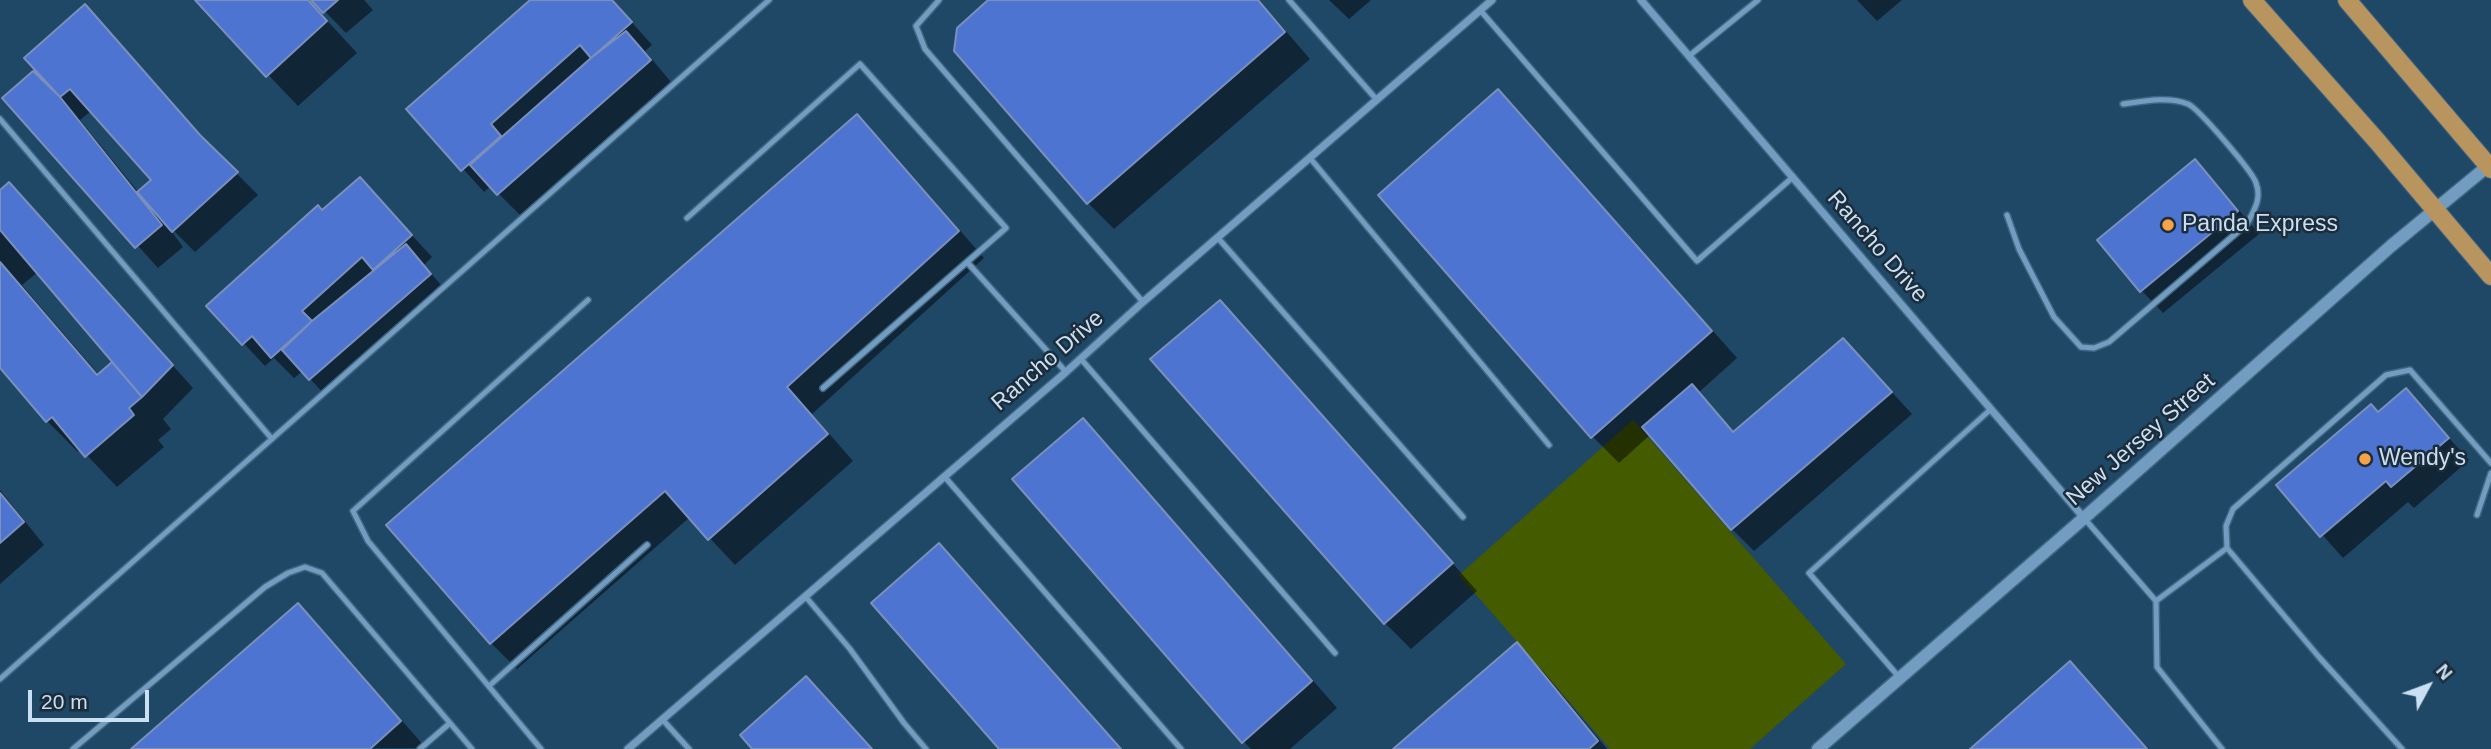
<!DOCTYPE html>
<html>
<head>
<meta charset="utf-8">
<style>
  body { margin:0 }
  #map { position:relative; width:2491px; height:749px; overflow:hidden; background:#1f4766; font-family:Arial,sans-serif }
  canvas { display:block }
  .north { position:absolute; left:2393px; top:651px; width:70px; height:70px; -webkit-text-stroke:5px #1b2c3a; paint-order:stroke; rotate:49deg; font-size:19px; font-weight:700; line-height:28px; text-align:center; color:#cadff2 }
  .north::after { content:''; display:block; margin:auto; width:24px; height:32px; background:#cadff2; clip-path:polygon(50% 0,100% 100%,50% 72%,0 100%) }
  .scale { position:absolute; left:28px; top:690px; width:121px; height:32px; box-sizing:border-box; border:4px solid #cadff2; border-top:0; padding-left:9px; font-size:21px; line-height:24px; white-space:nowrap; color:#cadff2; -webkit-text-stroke:5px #1b2c3a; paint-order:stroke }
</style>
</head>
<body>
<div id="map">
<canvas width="2491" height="749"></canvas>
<div class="north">N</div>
<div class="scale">20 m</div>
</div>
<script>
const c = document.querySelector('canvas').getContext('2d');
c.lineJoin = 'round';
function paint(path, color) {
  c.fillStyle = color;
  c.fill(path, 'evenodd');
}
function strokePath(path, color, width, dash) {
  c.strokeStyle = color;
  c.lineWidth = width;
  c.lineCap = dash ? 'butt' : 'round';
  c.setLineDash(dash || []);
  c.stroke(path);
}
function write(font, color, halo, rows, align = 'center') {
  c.font = font + ' Arial,sans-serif';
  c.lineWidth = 5;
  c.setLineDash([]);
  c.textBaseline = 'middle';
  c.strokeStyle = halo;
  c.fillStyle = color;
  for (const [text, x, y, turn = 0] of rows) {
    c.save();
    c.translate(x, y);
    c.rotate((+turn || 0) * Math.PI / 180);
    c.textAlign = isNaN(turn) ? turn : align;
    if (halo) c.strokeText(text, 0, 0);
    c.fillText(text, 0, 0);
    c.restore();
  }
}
paint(new Path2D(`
  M1633,420L1846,664L1750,749H1610L1459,575Z`), '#445b00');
paint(new Path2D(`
  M197,0H308L357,53L298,106Z
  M314,0H364L373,10L346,33Z
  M533,0H612L652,45L645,51L671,82L520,215L491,186L484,192L409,109Z
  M991,0H1259L1310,59L1114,229L1088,203L956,50Z
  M1329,0H1371L1349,19Z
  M1857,0H1902L1877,21Z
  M85,6L220,157L258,195L195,252L174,231L172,232L183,247L158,268L5,98L57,92ZM91,111L153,180L139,193L80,120Z
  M1498,92L1524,118L1737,358L1698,393L1735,433L1864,362L1912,414L1754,551L1732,529L1651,434L1619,463L1593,437L1381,196Z
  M857,116L883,142L984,258L812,414L853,461L735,565L690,517L517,669L491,643Z
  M2195,161L2216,183L2259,234L2163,313L2142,291L2100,240Z
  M360,179L432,257L424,265L446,291L325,395L303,371L294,378L274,358L265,366L209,306Z
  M9,184L193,388L163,419L171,429L158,440L164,447L117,487L81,449L78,452L47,421L0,366V192ZM38,272L115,362L100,376L22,285Z
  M1220,303L1246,329L1477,591L1411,649L1385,623Z
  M2405,390L2469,460L2414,508L2408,502L2343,558L2278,485L2378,414Z
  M1083,421L1109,447L1337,708L1290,749H1251L1243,741Z
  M0,490L44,545L0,584Z
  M939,545L965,571L1122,749H1001Z
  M298,606L324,632L426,748L134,749Z
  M1517,645L1543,671L1607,749H1396Z
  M2069,664L2148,749H1973Z`), '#0007');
const building = new Path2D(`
  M195,0H308L327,21L266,77Z
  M311,0H338L323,13Z
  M530,0H612L632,22L591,58L580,45L491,124L501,136L461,171L406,109Z
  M988,0H1258L1285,32L1087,204L954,51L957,28Z
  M85,4L200,135L238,172L172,232L137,192L151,180L70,89L60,97L24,58Z
  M626,31L651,60L497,195L470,165L591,58Z
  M33,71L60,97L162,225L135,248L2,98Z
  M1498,89L1712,331L1591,438L1378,195Z
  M857,114L959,231L787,387L828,434L708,540L665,491L490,644L386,525Z
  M2195,159L2238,211L2140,292L2097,240Z
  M360,177L412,235L373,270L362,257L302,311L312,321L271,358L252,336L242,345L206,306L318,205L322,210Z
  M9,182L173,365L142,397L0,230V190Z
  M406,244L431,274L309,380L282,350L312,321Z
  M0,262L97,375L112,362L142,397L129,408L134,415L85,457L52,417L46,422L0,368Z
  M1220,300L1453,563L1384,624L1150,359Z
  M1843,338L1892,392L1731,530L1642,427L1692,384L1733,432Z
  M2406,388L2449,438L2391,487L2386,481L2320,537L2276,485L2371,404L2378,412Z
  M1083,418L1312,681L1242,743L1012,479Z
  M0,493L24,522L0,543Z
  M939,543L1121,749H999L871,603Z
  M298,603L401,721L370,749H131Z
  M1517,642L1598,741L1589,749H1393Z
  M2070,661L2147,749H1970Z
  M806,676L872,749H752L740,735Z`);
paint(building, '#4d74d0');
strokePath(building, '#7a8fbb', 2);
const service = new Path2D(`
  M939,0L916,26L925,49L1143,302
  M1289,0L1377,100
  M1480,10L1697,261L1793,177
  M1689,56L1758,0
  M0,119L272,439
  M1310,158L1549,445
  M2007,215L2019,249L2054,317L2081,347L2094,348L2109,342L2247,224C2254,210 2262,199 2256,183C2253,172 2198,108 2188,104C2168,96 2144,101 2123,104
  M687,218L860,64L1006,228L967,262
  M1218,238L1463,517
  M1081,359L1335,653
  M823,388L967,262L1066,372
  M944,476L1181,749
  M2477,515L2491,473
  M2084,518L2156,601L2157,667L2222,749
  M2227,548L2226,526L2233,509L2386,375L2410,370L2491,463
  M805,596L850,649L904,723L926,749
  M2156,601L2227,548L2319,657L2402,749
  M1899,677L1809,573L1991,409
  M0,679L769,0
  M489,686L647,545
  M662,719L689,749
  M73,749L265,587L288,573L305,567L322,573L450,723
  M420,749L450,723L472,749
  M541,749L368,541L353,511L588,300`);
const minor = new Path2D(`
  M1641,0L2084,518
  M628,749L1066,372L1143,302L1492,0`);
const tertiary = new Path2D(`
  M1818,749L2084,518L2391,246L2488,166`);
const primary = new Path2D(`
  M2252,0L2377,141L2491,276
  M2347,0L2491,169`);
strokePath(service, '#416580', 8);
strokePath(minor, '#416580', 10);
strokePath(tertiary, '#416580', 15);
strokePath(primary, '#416580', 20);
strokePath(service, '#729cc0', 5);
strokePath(minor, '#729cc0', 7);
strokePath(tertiary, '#729cc0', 12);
strokePath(primary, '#b8945f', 18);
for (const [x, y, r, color] of [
  [2168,225,7,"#f6a247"],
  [2365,459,7,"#f6a247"]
]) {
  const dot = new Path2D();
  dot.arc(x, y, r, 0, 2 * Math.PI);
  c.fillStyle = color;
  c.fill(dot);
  strokePath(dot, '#1b2c3a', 2.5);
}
write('23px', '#cadff2', '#1b2c3a', [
  ["Panda Express",2182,225],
  ["Wendy's",2379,459]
], 'left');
write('23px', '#cadff2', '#1b2c3a', [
  ["Rancho Drive",1877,247,49],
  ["Rancho Drive",1048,361,-41],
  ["New Jersey Street",2141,440,-41]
]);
</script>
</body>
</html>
